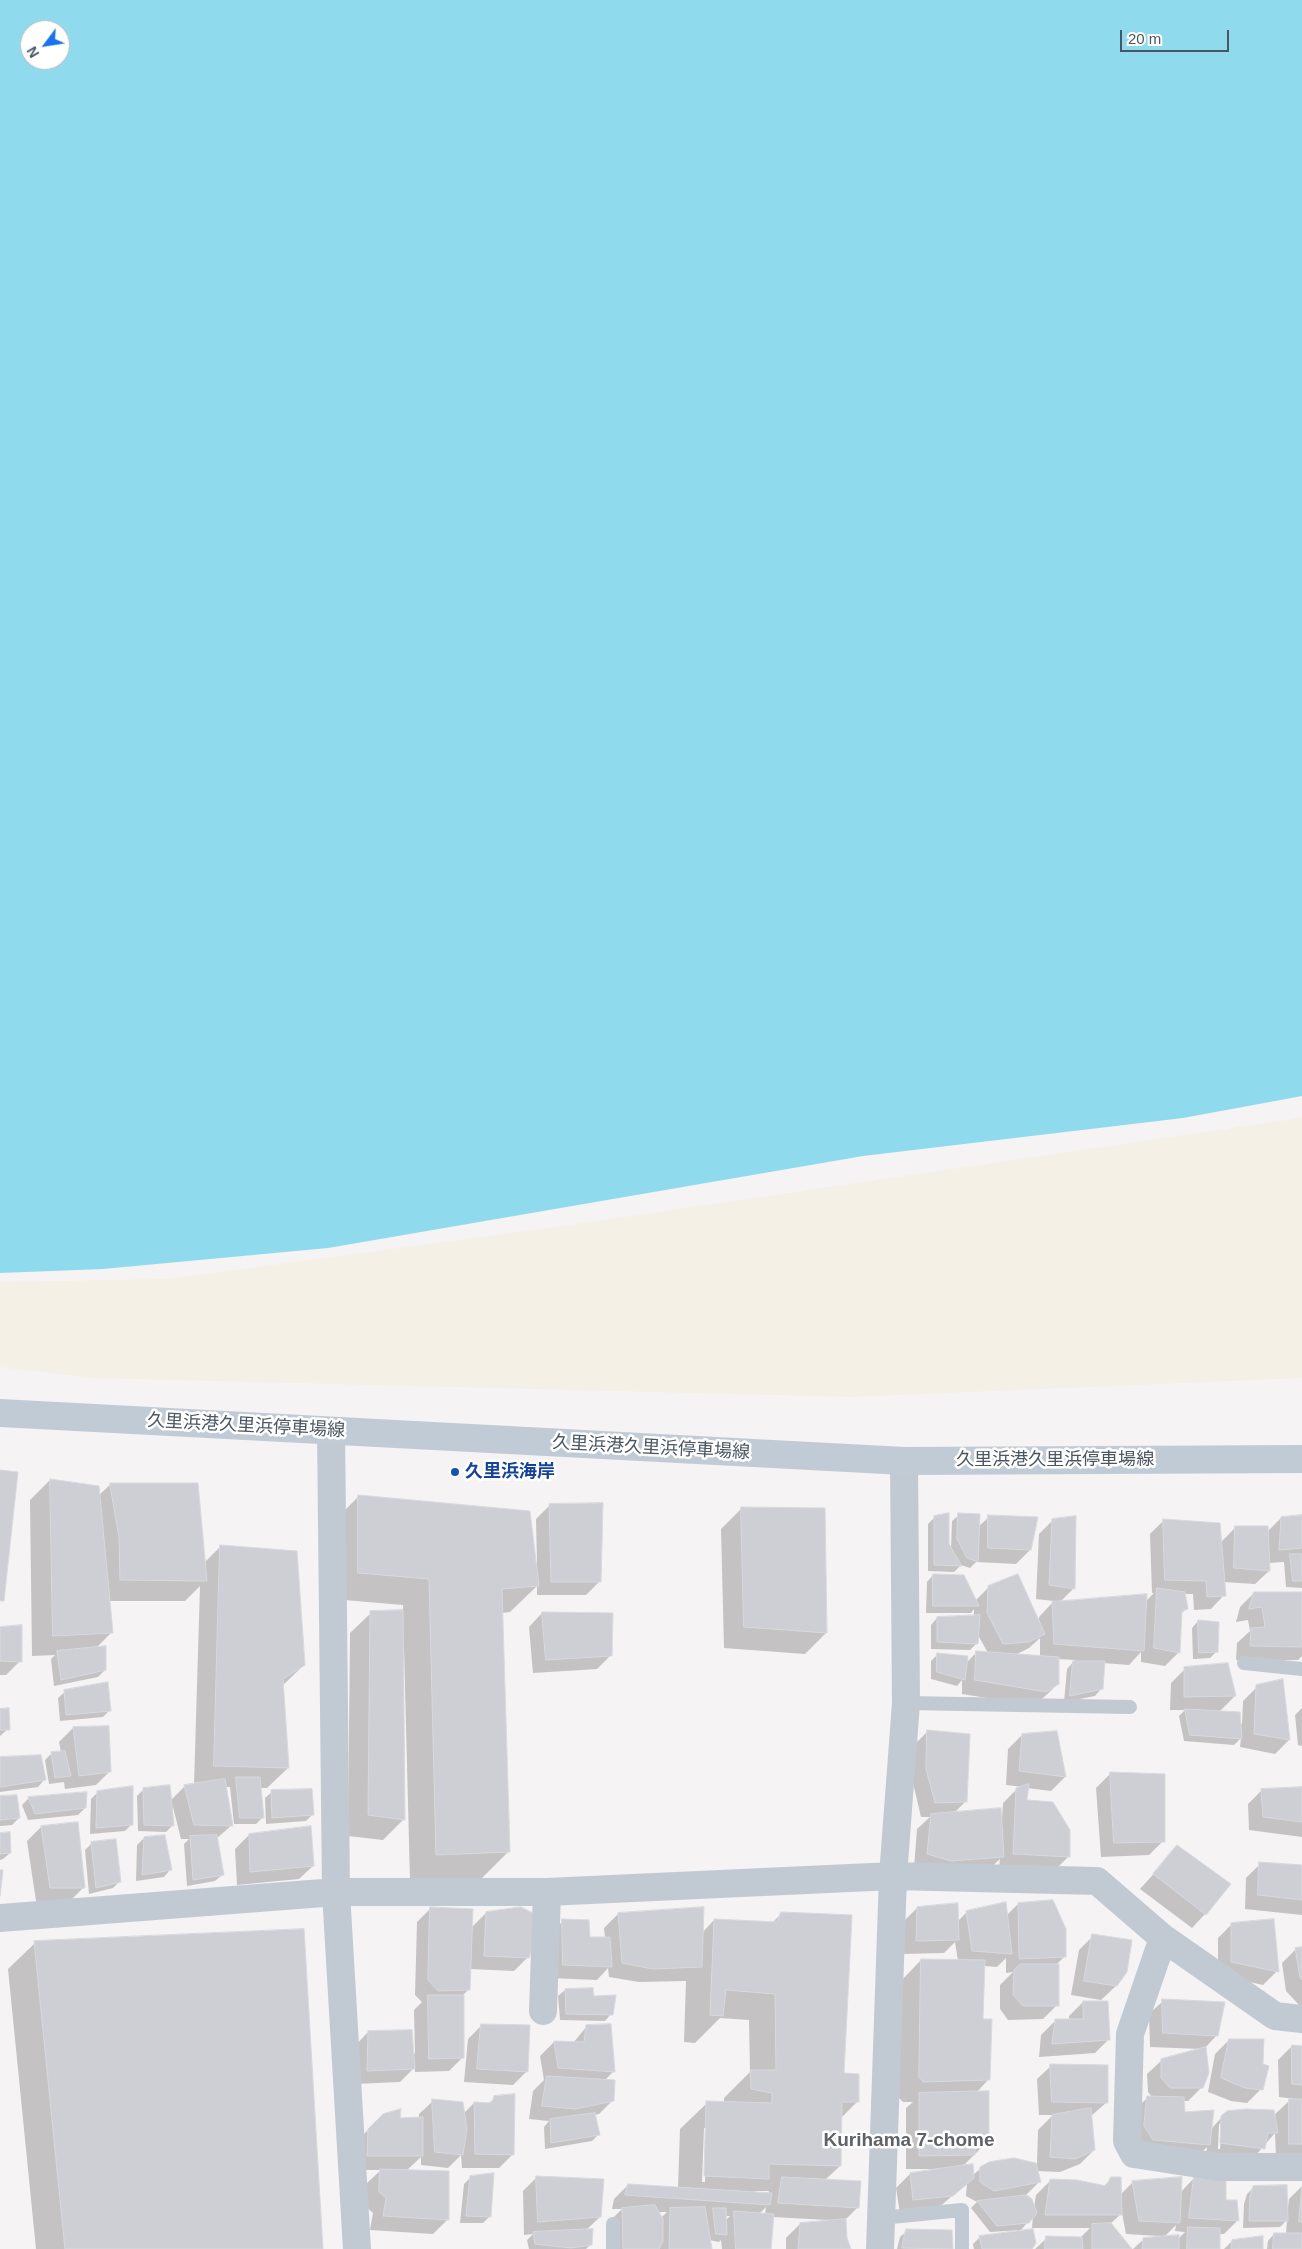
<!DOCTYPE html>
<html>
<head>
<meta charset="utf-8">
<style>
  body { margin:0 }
  #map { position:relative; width:1302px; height:2249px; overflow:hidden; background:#f5f3f3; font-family:Arial,sans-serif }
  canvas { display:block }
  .north { position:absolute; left:20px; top:20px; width:50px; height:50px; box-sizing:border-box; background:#fff; border:1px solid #b7bbc0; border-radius:50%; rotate:239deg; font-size:14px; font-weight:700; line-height:20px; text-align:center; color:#4a5661 }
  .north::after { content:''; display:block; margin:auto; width:18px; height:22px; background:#1a73e8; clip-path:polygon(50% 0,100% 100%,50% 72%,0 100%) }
  .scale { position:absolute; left:1120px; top:30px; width:109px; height:22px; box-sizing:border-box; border:2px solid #4a5661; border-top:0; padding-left:6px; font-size:15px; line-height:18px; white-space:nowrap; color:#4a5661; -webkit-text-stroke:4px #fff; paint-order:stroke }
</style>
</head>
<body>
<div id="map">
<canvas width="1302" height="2249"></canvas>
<div class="north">N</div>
<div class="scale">20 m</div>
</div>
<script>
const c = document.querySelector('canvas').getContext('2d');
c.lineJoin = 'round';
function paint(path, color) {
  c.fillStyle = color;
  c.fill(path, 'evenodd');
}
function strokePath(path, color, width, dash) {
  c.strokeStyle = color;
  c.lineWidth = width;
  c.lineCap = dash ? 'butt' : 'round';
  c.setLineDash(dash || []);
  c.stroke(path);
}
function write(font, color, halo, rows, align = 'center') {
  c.font = font + ' Arial,"Noto Sans JP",sans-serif';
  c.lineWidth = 5;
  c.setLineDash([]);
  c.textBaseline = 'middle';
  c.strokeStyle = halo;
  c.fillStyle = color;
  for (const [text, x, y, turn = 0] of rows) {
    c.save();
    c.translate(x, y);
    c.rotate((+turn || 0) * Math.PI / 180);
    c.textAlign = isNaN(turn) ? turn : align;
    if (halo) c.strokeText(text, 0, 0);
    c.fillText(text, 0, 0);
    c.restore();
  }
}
paint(new Path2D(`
  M1302,1117V1378L852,1397L92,1378L0,1367V1282L168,1279L556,1227L1287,1120Z`), '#f5f0e5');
paint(new Path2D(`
  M0,0H1302V1096L1183,1118L863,1156L328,1248L103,1269L0,1273ZM30,30H60V60H30Z`), '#90daee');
paint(new Path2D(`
  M50,1480L98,1496L111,1484L204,1563L221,1546L304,1665L282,1686L288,1768L267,1788H260L263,1817L256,1824H234L230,1787H225L232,1825L216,1839L222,1875L215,1881L187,1886L184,1844L189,1839H181L173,1807V1825L166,1832L138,1831L137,1796L144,1789L171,1800L185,1786L194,1785L200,1586L185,1601H109L112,1632L95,1649L105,1670L98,1677L54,1686L51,1659L55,1655L32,1656L30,1500Z
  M359,1496L535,1563H537L536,1519L550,1505L600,1581L586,1595H537V1586L510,1612L502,1613L509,1851L482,1878L410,1881L404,1648H402L404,1819L383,1840L348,1836L350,1633L371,1613L403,1612V1605L332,1599V1523Z
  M742,1508L824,1510L826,1633L805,1654L724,1648L721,1529Z
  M959,1515L978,1527L989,1517L1030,1550L1016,1564L976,1562L970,1568L961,1565L954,1572L928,1571V1524L935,1517L951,1550L952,1521Z
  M1302,1517V1588L1286,1587L1284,1562L1268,1563L1269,1571L1255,1584L1223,1582L1224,1595L1211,1609L1194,1610L1193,1594H1184L1187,1608L1181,1614L1179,1652L1165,1666L1141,1662V1652L1129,1665L1103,1663L1101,1689L1095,1696L1064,1702L1067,1669L1075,1660L1058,1659V1684L1043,1698L1031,1705L962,1694V1680L957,1686L931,1679V1661L938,1654L965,1664L977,1652L988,1653L978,1635L977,1643L970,1650L931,1649V1625L937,1618L974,1617V1609L971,1613H926L927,1582L933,1575L975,1601L989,1587L1039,1624V1617L1054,1601L1036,1599L1039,1534L1053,1520L1074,1588L1060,1602H1145L1154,1593H1152L1150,1534L1164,1520L1220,1543L1236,1527L1267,1532L1281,1518ZM1040,1638V1657L1015,1655L1029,1648Z
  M1254,1593H1302V1656L1298,1660H1236L1237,1643L1250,1631L1248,1620L1236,1622L1240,1607Z
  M542,1613L611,1655L597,1669L533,1673L529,1627Z
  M1198,1621L1217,1651L1210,1658L1193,1659L1192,1628Z
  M0,1628L20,1661L6,1675H0Z
  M1185,1669L1235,1696L1219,1712L1240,1724H1242L1243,1701L1257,1687L1289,1740L1275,1754L1240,1747L1241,1738L1234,1745L1184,1741L1179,1716L1185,1710H1170L1171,1683Z
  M65,1692L110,1710L103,1717L60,1721L58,1698Z
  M1302,1708V1746L1298,1745L1295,1715Z
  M0,1710L8,1729L0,1736Z
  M73,1728L110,1771L96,1785L65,1789L64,1782L49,1784L45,1760L52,1753L61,1752L59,1742Z
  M928,1731L965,1802L954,1813L1000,1819H1002L1003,1803L1017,1789L1023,1787L1006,1785L1008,1749L1022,1735L1065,1777L1051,1791L1027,1788L1025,1802L1069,1856L1055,1870L999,1868L1000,1859L988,1870L914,1868L917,1829L930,1817H921L913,1783L914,1745Z
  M0,1758L44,1780L38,1787L0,1792Z
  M1110,1774L1163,1841L1149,1855L1101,1857L1096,1788Z
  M1302,1788V1837L1249,1830L1248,1804L1262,1790Z
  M98,1792L132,1824L125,1831L90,1834L91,1799Z
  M272,1792L313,1814L306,1821L266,1824L265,1798Z
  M0,1798L19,1818L12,1825L0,1826Z
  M29,1798L85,1808L78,1815L28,1820L22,1805Z
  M41,1827L84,1887L70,1901H36L27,1841Z
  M0,1835L10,1853L3,1859L0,1860Z
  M249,1835L313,1866L299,1879L237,1885L235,1849Z
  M144,1838L170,1870L164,1877L136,1881L137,1845Z
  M91,1844L120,1881L113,1888L89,1894L85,1850Z
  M1178,1847L1205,1914L1192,1928L1140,1889Z
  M1260,1864L1302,1867V1915L1245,1909L1246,1878Z
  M1018,1904L1065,1956L1055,1966L1057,2005L1043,2019L1008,2020L1000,2009V1985L1013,1972L1006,1973V1958L997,1967L984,1966L982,2020L988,2080L976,2093L987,2142L962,2167L972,2176L981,2168L1014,2160L1037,2164L1038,2130L1053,2115H1039L1037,2079L1051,2066L1107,2102L1091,2116L1094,2150L1080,2164L1060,2172L1037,2171L1039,2182L1026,2195L1031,2199L1034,2208L1036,2195L1050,2181L1103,2187L1112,2178L1120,2195L1132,2183L1180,2193L1194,2178L1225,2201L1238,2220L1224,2234H1219V2249H1133L1144,2239L1160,2237V2236L1126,2234L1122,2213L1110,2224L1130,2249H1035L1047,2238H1080L1090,2228H1032L1033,2216L1021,2230L990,2232L971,2208L977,2202L966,2196L967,2183L937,2209L900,2214L896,2188L910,2174L937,2170V2169H906V2108L913,2102H903L899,2098L901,1981L921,1960L958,1961L955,1942L944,1953L903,1954V1922L917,1908L957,1922L967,1912L1006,1916ZM1176,2225L1175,2231L1185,2232L1178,2239L1164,2237Z
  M431,1908L471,1928L486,1913L528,1957L514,1971L470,1969L469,1989L462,1996L463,2057L449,2071L415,2072V2067L400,2082L354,2084L355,2046L368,2032L415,2054L414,2010L422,2002L415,1995L417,1922Z
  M782,1913L843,2074L858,2101L840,2119V2166L825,2180L858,2207L845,2220L846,2238L849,2249H786V2238L800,2224L828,2222V2220L772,2217L770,2249H722L721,2240L719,2242L709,2240L710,2249H609L608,2223L622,2209H612L614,2199L628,2185L678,2188L680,2129L707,2103H724V2098L750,2072L749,2020L720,2018L695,2043L684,2042L686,1981L639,1982L609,1977L608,1968L597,1980L550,1978L549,1935L563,1921L589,1939L605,1938L604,1928L618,1914L702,1933L714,1920L772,1923ZM704,2128H707L705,2182H702ZM756,2191H769L768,2194L753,2193ZM766,2207L765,2214H759ZM658,2212H667L661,2218ZM725,2216H730L725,2221Z
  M1232,1924L1277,1971L1263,1985L1218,1975V1938Z
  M1093,1936L1116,1986L1101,2000L1071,1995L1079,1950Z
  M35,1943L322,2249H36L8,1969Z
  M1296,1949H1302V2005H1299L1286,1991L1282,1963Z
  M565,1990L592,1997L611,2014L605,2021L560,2020L558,1996Z
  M1163,2001L1217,2035L1205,2048L1202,2087L1188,2101H1183L1184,2113L1211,2129L1222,2117L1273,2116L1289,2101H1295V2099L1279,2097L1278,2060L1292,2046L1302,2047V2157H1276L1275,2133L1250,2162L1206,2156L1207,2147L1195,2159L1139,2154L1134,2111L1148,2097H1152L1148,2092L1147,2074L1162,2060L1201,2049L1150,2047L1149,2014ZM1219,2124H1222L1220,2149H1218Z
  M1083,2002L1109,2039L1095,2053L1039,2057L1041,2035L1055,2021L1069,2020V2016Z
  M482,2025L527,2071L513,2085L464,2082L468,2039Z
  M587,2026L613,2072L604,2081L613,2100L599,2114L594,2115L599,2134L592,2141L545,2149L544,2127L549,2121L529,2119L533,2091L544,2080L540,2056L554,2042L573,2043Z
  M1229,2040L1261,2089L1247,2103L1231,2101L1208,2092L1215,2054Z
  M495,2098L513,2154L499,2168H462L461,2155L448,2168L421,2165V2157L406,2171L447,2220L433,2234L370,2230L373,2213L365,2206L366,2184L381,2170H354V2144L368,2130L398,2119L419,2118V2114L433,2101L464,2113L474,2103L488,2104Z
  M471,2177L490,2216L483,2223H460L464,2184Z
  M537,2177L600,2217L585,2231L591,2244L586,2249H529L527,2240L533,2234L524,2235L523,2191Z
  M1302,2186V2249H1267L1268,2241L1274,2234H1286L1287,2220L1280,2227L1243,2228L1244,2204L1247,2194L1254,2187L1288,2207L1289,2199Z
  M907,2231H950L952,2249H897L900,2237Z
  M980,2237L1031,2249H974L973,2244Z
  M1232,2241L1262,2249H1224Z`), '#0003');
const building = new Path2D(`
  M0,1470L18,1472L4,1601H0Z
  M50,1479L99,1486L113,1633L53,1636Z
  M110,1483H198L207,1581L120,1580L119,1538Z
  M358,1495L530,1511L539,1586L502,1589L510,1852L436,1855L429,1579L358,1573Z
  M603,1503L601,1582H551L549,1504Z
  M741,1507L825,1508L827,1633L744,1627Z
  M949,1513V1544L962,1566L934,1565V1516Z
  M958,1513L980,1514L978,1562L967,1558L957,1539Z
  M988,1515L1038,1517L1031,1550L988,1548Z
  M1302,1515V1548L1279,1550L1281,1517Z
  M1076,1516L1075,1589L1049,1585L1052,1519Z
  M1163,1519L1220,1523L1226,1596L1207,1597L1206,1581L1165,1580Z
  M1235,1526H1268L1270,1571L1234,1568Z
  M220,1545L297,1551L305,1665L283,1679L289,1768L214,1766Z
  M1290,1554H1302V1581H1293Z
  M933,1574L964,1575L979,1606H933Z
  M1018,1574L1045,1634L1029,1642L1003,1644L987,1613L988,1586Z
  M1157,1588L1185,1592L1188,1609L1182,1611L1180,1653L1154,1648Z
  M1254,1592H1302V1647L1250,1646L1251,1628L1265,1627L1262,1607L1249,1609Z
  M1147,1594L1144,1651L1054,1644L1052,1602Z
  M403,1610L405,1820L368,1815L370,1611Z
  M542,1612L613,1613L612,1656L546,1660Z
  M980,1615L978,1644L937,1642V1617Z
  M1198,1620L1219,1622L1218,1652L1199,1653Z
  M22,1625V1662L0,1661V1627Z
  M106,1646V1670L61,1680L57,1651Z
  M976,1651L1059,1657V1684L1046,1692L975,1680Z
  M937,1653L968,1656L965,1680L937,1672Z
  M1073,1661H1105L1103,1689L1070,1696Z
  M1228,1663L1236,1696L1184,1697V1667Z
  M1283,1679L1290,1740L1254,1734L1256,1685Z
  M108,1682L111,1711L66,1715L64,1690Z
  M9,1708L10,1730H0V1709Z
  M1185,1709L1240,1712L1242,1739L1190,1735Z
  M109,1726L111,1772L79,1776L73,1727Z
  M927,1730L970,1734L967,1802L935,1803L926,1769Z
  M1057,1731L1066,1777L1019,1771L1022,1734Z
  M65,1751L71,1776L55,1778L51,1752Z
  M41,1755L46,1780L0,1787V1757Z
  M1110,1772L1165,1774V1842L1114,1843Z
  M236,1777H260L264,1818H240Z
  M225,1779L233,1826L194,1825L184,1785Z
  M1029,1784L1027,1800L1053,1802L1070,1830V1857L1013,1854L1016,1788Z
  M170,1785L174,1826L144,1825L143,1788Z
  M133,1786V1825L96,1828L97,1791Z
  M1302,1787V1822L1263,1817L1261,1789Z
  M312,1789L314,1815L272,1818L271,1790Z
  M87,1792L86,1808L35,1814L28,1797Z
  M17,1795L20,1818L0,1820V1796Z
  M1001,1808L1004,1857L951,1861L927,1854L931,1814Z
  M78,1822L85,1888H50L41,1826Z
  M311,1826L314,1866L250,1872L249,1834Z
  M10,1832L11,1853L0,1854V1833Z
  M165,1835L172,1870L142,1875L144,1837Z
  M217,1835L224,1875L193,1880L190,1836Z
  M116,1839L121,1882L96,1888L91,1842Z
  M1177,1845L1231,1884L1206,1915L1153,1874Z
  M1259,1862L1302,1865V1900L1258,1895Z
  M0,1870H3L0,1896Z
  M1053,1900L1066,1929V1957L1019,1959L1018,1903Z
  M1006,1902L1012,1954L972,1951L966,1911Z
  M958,1903L959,1940L916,1941L917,1907Z
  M430,1907L473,1909L470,1990L438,1991L428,1980Z
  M521,1907L535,1914L536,1935L529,1958L484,1956L486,1912Z
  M704,1907L702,1967L653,1969L622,1963L618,1913Z
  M781,1912L852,1915L844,2073L859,2074V2102H842L841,2166L769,2164V2179L704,2176L706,2101L772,2103V2093L751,2089L750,2070H776L775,1994L726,1990L723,2016L710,2015L714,1919L777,1922Z
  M562,1919L589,1920L590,1937H610L612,1967L563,1965Z
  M1274,1919L1279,1972L1231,1962V1923Z
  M304,1929L323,2249H65L34,1941Z
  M1092,1934L1132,1940L1127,1972L1117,1986L1084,1981Z
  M1302,1947V1980L1300,1977L1295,1948Z
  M921,1959L985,1960L983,2019H992L990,2080L923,2082L919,2077Z
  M1021,1964H1059V2006H1023L1013,1995L1014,1970Z
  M593,1988L594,1996L616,1995L613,2015L566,2014L565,1989Z
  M428,1995H464V2058L429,2059Z
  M1162,1999L1225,2002L1218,2036L1163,2033Z
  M1083,2001H1108L1110,2040L1052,2044L1055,2019H1083Z
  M481,2024L530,2025L528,2072L477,2069Z
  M611,2024L615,2072L558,2068L554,2041L584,2042L586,2025Z
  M412,2030L415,2069L367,2071L368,2031Z
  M1229,2039H1264L1263,2064L1269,2066L1263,2090L1245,2088L1221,2078Z
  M1292,2045L1302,2046V2085L1292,2084Z
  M1206,2047L1209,2073L1203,2088H1170L1161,2078V2059Z
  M1050,2064L1108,2065V2103L1052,2102Z
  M547,2076L615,2080L614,2101L575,2109L542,2106Z
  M989,2091V2142H975V2155L919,2156V2093Z
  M515,2094L514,2155L475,2154L474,2102L492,2103L494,2096Z
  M1147,2096L1184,2097L1185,2112L1214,2110L1210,2145L1153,2140L1144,2126Z
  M432,2099L463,2102L467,2129L463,2155L435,2152Z
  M1289,2099H1302V2144H1289Z
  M1091,2108L1095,2150L1075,2159L1050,2157L1052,2115Z
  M401,2109L400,2118L423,2117V2156H367L368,2129L383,2114Z
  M1246,2109L1274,2110L1278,2133H1268L1265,2149L1220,2143L1221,2116L1227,2111Z
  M595,2113L600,2135L551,2143L550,2119Z
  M1014,2158L1036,2163L1041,2182L994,2191L980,2182V2167L989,2162Z
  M973,2164L974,2178L953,2196L913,2200L910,2173Z
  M380,2169L449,2171V2220L383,2216L386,2198L379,2192Z
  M494,2173L491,2217L466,2216L470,2176Z
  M536,2176L604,2179L601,2217L538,2222Z
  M782,2177L861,2181L859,2208L778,2203Z
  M1111,2177H1121L1122,2215H1045L1050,2179L1077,2180L1106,2186Z
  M1182,2177L1180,2223L1139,2221L1132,2181Z
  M1194,2177L1226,2181V2200H1237L1239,2221L1189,2218Z
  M628,2184L772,2193L770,2205L625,2195Z
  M1287,2185L1288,2221H1249L1250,2196L1253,2186Z
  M1302,2186V2222H1299Z
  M1027,2195L1032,2199L1037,2213L1029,2223L997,2226L977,2201Z
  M655,2205L663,2219V2241L659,2249H623L622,2208Z
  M705,2207L712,2249H669L670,2208Z
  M713,2208H726L727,2235L716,2234Z
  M734,2211L774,2214L771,2249H736Z
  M846,2219L847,2238L851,2249H798L800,2223Z
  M1111,2223L1132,2249H1092V2224Z
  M1188,2227L1220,2228V2249H1187Z
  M593,2229L592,2245L571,2248L535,2244L533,2232Z
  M906,2229L952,2230L953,2249L902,2248Z
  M1033,2229L1036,2243L1032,2249H982L979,2236Z
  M1274,2233H1302V2249H1273Z
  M1179,2235V2249H1142L1143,2238Z
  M1046,2236L1082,2237L1083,2249H1045Z
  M1263,2236V2249H1231L1232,2240Z`);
paint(building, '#cdcfd5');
strokePath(building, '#d7d9de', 1);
strokePath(new Path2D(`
  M1244,1663L1302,1669
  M906,1703L1130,1707
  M881,2218L962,2210V2249
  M613,2249V2224`), '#c1cad2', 14);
strokePath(new Path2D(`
  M331,1431L336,1892L357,2249
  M0,1918L336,1892H547L893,1876L1097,1881L1163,1938L1275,2016L1302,2019
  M1163,1938L1130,2034L1127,2141L1134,2154L1218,2167H1302
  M543,2011L547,1892
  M880,2249L893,1876L906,1703L904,1461`), '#c1cad2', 28);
strokePath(new Path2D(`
  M0,1413L904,1461L1302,1459`), '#c1cbd6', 28);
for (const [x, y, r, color] of [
  [455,1472,5,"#1a4fb4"]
]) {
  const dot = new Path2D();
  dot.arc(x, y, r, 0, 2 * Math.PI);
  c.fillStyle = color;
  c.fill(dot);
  strokePath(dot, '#fff', 2);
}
write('18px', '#4a5661', '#fff', [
  ["久里浜港久里浜停車場線",246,1426,3],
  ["久里浜港久里浜停車場線",651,1448,3],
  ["久里浜港久里浜停車場線",1055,1460]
]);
write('bold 18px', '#164399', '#fff', [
  ["久里浜海岸",465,1472]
], 'left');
write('bold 19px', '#5f6368', '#fff', [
  ["Kurihama 7-chome",909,2141]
]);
</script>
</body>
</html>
